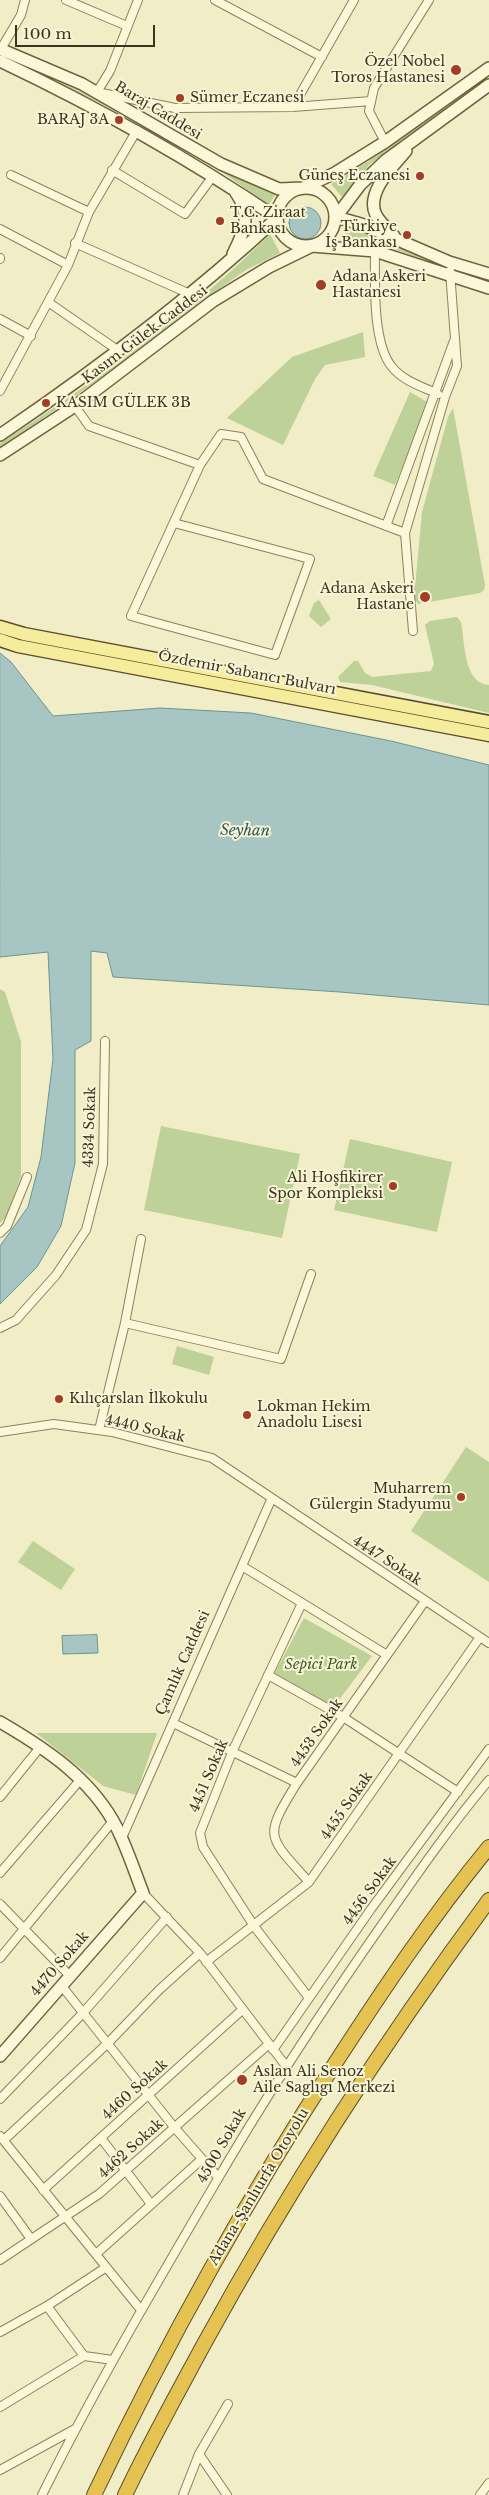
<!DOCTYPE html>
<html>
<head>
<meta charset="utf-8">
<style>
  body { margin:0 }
  #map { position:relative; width:489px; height:2495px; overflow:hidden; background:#f1edc6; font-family:"Libre Baskerville",serif }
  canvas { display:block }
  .scale { position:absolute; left:15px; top:25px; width:140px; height:22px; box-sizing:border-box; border:2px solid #3d341f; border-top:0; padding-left:6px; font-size:15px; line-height:18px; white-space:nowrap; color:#3d341f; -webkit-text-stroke:4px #f8f5d6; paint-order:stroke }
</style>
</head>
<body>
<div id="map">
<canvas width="489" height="2495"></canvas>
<div class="scale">100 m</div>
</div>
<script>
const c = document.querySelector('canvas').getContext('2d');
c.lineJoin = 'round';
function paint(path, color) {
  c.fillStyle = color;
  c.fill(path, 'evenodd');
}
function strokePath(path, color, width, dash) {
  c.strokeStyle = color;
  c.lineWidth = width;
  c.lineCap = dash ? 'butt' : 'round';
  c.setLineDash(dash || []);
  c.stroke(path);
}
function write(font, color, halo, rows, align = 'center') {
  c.font = font + ' "Libre Baskerville",serif';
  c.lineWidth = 4;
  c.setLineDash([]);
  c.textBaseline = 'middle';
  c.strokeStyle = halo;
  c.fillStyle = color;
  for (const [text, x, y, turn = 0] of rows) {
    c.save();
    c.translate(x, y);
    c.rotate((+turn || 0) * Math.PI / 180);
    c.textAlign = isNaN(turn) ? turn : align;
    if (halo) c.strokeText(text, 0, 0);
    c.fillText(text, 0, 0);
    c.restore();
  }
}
paint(new Path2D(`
  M0,55L92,97L223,171L275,195L269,205L222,172L115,110Z
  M489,73V77L370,164L342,197L331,184L369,161Z
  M349,224L440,262L439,265L394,249L344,238Z
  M270,234L280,253L246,270L203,300L137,353L0,448V443C93,384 192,312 270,234Z
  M363,332L365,357L325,365L315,379L283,445L227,418L292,357Z
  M410,392L429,403L395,485L373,476Z
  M453,408L485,585L484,590L480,593L418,604L414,598L422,512L448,417Z
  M319,600L331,619L321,627L309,616L314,603Z
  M457,617L461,622C465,642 463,683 489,685V713L372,685L340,682L338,677L354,661H358L365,673L372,677L431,671L434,664L425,625L430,621Z
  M0,989L5,992L21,1042V1176L6,1217L0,1223Z
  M161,1126L300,1154L282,1238L144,1210Z
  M350,1139L452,1162L437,1232L334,1210Z
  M177,1346L214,1357L209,1375L172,1364Z
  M466,1447L489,1462V1582L411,1531Z
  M33,1541L75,1569L61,1590L18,1562Z
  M304,1618L372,1656L333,1708L274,1674Z
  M36,1733H157L136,1795L103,1786Z`), '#bed198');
const water = new Path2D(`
  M289 223a16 16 0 1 1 32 0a16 16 0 1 1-32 0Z
  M0,653L11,662L53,716L160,708L251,713L391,741L489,765V1005L340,992L113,977L107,953L91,951V1041L75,1050V1163L61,1226L37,1267L0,1304V1246L28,1207L41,1157L53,1059L48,952L0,957Z
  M97,1635L98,1653L63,1654L62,1636Z`);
paint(water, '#a7c5c2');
strokePath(water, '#6d9492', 1);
const street = new Path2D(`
  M66,0L127,26
  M138,0L110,71L97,92L175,108L293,107L371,101
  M215,0L322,57
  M1,49L21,15L25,0
  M293,107L354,0
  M385,142L369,111L374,88L429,0
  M112,170L185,214L213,176
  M11,175L89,212
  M0,229L68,265
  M75,243L190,294
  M375,251C375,281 372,343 392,367C403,381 423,387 438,394
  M0,258V259
  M48,302L119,351
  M0,319L31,336
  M0,391L68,265L89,212L137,130
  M75,406L89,426L200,465L221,434L241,437L263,479L405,533
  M174,523L310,559L275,655L131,616L200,465
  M386,526L454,341
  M413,631L405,533L445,397L457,366L450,271
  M0,1233L7,1226L27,1177
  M125,1323L281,1359L311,1274
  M0,1328L16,1320L56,1275L86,1230L103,1164L105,1041
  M99,1430L125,1323L141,1239
  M0,1432L54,1424L112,1432L212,1458L489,1643
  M242,1566L387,1655
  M302,1603L233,1750L200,1833L203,1847L254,1926L309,1998
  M268,1675L343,1717L458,1792
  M173,1723L297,1783
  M0,1797L41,1746
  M122,1838L271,1500
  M0,1873L81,1779
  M309,1882C267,1835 263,1838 297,1783L425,1601
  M143,1893L200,1953L286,2066
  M0,1904L69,1975
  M0,1958L113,1821
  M206,1962L309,1882L480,1637
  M61,1985L174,2127L218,2177
  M273,2050L371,1909L489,1749
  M0,2099L83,2013L167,1917
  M0,2136L141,2310
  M101,2138L151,2204
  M4,2140L108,2043L159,1990L200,1953
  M43,2190L242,2010
  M0,2196L31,2239
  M96,2254L202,2159
  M0,2260L99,2194L269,2044
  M47,2306L84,2356
  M0,2332L47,2306L105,2268
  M0,2407L84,2356L113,2360
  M199,2454L227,2495
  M0,2470L75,2429
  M42,2495C93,2392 151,2293 209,2194C264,2099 324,2007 388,1916C420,1870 452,1824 489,1780
  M183,2495L199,2454L228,2404
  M480,2495L489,2483`);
const secondary = new Path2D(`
  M0,49L82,84L221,164L279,189L303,188L335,173L385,142L489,68
  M0,61C97,107 188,158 277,218
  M277 217a29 29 0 1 1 58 0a29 29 0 1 1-58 0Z
  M336,217L360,185L385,161L489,85
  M336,217L361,224L449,262L489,274
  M394,236C388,229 380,223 376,215C365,193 393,166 406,151
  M233,254C244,232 252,215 236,193
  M0,435C97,369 191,298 277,218
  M0,455L75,406L213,301L269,267L312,246L375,251L489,288
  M0,1722C50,1751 99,1784 122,1839C130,1857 136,1875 143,1893L0,2056`);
const primary = new Path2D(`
  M0,627L24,634L489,722
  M0,640L18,646L489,735`);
const highway = new Path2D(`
  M94,2495C165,2346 246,2200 336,2062C384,1988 433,1915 489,1847
  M125,2495C149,2444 177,2394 204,2344C289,2189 384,2042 489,1900`);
strokePath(street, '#8e815a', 10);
strokePath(secondary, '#70613d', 14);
strokePath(primary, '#5c4d2e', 15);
strokePath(highway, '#5c4d2e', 16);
strokePath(street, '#fbf8da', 8);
strokePath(secondary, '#fbf8da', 11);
strokePath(primary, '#f6ed9c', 12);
strokePath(highway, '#e5c352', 14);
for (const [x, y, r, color] of [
  [456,70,6,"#a23e25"],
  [180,98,5,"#a23e25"],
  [119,120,5,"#a23e25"],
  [420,176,5,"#a23e25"],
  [220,221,5,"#a23e25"],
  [407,235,5,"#a23e25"],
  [321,285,6,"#a23e25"],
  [46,403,5,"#a23e25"],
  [425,597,6,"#a23e25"],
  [393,1186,5,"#a23e25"],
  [59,1399,5,"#a23e25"],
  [247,1415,5,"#a23e25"],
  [461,1497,5,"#a23e25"],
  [242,2080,6,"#a23e25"]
]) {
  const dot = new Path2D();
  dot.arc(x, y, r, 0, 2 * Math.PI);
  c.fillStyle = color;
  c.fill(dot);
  strokePath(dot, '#f8f5d6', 2);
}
write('14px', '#3d341f', '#f8f5d6', [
  ["Özel Nobel",445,62],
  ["Toros Hastanesi",445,78],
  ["Sümer Eczanesi",190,98,"left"],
  ["BARAJ 3A",109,120],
  ["Güneş Eczanesi",410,176],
  ["T.C. Ziraat",230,213,"left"],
  ["Bankası",230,229,"left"],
  ["Türkiye",397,227],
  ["İş Bankası",397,243],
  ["Adana Askeri",332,277,"left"],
  ["Hastanesi",332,293,"left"],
  ["KASIM GÜLEK 3B",56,403,"left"],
  ["Adana Askeri",414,589],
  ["Hastane",414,605],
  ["Ali Hoşfikirer",383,1178],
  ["Spor Kompleksi",383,1194],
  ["Kılıçarslan İlkokulu",69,1399,"left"],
  ["Lokman Hekim",257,1407,"left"],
  ["Anadolu Lisesi",257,1423,"left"],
  ["Muharrem",451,1489],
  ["Gülergin Stadyumu",451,1505],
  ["Aslan Ali Senoz",253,2072,"left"],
  ["Aile Saglıgı Merkezi",253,2088,"left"]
], 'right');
write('14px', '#3d341f', '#f8f5d6', [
  ["Baraj Caddesi",158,111,31],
  ["Kasım Gülek Caddesi",145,335,-37],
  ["Özdemir Sabancı Bulvarı",247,673,11],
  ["4334 Sokak",90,1127,-88],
  ["4440 Sokak",145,1429,13],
  ["4447 Sokak",387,1561,33],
  ["Çamlık Caddesi",183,1663,-66],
  ["4453 Sokak",317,1733,-55],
  ["4451 Sokak",209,1776,-67],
  ["4455 Sokak",347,1806,-55],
  ["4456 Sokak",370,1891,-54],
  ["4470 Sokak",60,1964,-49],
  ["4460 Sokak",135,2090,-42],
  ["4500 Sokak",222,2146,-60],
  ["4462 Sokak",131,2149,-42],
  ["Adana-Şanlıurfa Otoyolu",259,2187,-59]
]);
write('italic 14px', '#425b24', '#f8f5d6', [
  ["Sepici Park",321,1665]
]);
write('italic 15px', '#2d575e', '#f8f5d6', [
  ["Seyhan",245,831,1]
]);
</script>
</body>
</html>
